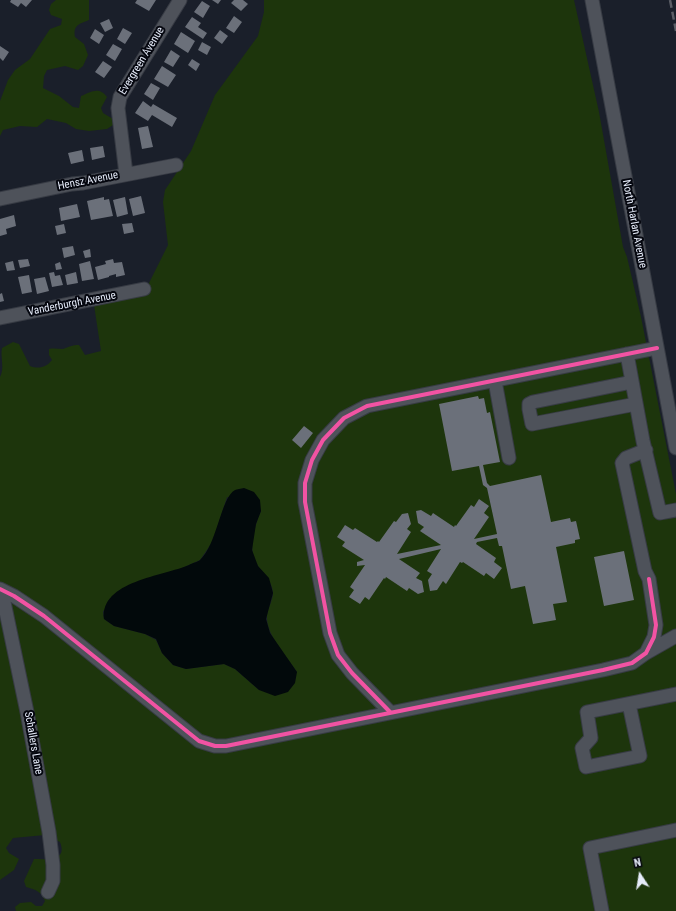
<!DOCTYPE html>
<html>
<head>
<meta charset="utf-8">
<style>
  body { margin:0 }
  #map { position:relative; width:676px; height:911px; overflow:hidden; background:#1a1f2a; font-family:"Roboto Condensed",sans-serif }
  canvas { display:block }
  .north { position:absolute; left:620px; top:855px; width:40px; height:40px; -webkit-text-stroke:3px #05070f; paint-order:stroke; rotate:348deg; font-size:11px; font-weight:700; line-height:16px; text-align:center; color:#e5ebf9 }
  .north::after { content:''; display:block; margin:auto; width:14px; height:18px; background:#e5ebf9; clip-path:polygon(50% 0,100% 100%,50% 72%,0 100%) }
</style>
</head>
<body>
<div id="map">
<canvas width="676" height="911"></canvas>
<div class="north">N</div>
</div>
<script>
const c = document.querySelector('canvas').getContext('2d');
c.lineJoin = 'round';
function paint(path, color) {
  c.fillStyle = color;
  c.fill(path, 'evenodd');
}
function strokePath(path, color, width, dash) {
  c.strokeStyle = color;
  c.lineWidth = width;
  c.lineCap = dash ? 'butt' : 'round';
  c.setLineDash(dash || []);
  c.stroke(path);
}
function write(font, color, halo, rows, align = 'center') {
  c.font = font + ' "Roboto Condensed",sans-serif';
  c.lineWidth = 4;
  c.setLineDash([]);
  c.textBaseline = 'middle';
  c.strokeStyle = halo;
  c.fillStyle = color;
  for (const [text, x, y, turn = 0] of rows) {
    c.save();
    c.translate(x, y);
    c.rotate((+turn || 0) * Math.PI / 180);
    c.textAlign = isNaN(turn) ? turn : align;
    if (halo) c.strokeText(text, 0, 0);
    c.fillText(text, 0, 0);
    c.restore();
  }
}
paint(new Path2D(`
  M56,0H89V20C79,24 73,25 75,37L84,44L88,55L83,66L78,70L65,66L47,70L44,76L43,88L59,96L73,107L79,108L81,96C91,92 99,86 107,97L101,108L103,113L113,119V125L107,129L89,131L76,129L66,123L47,119L37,127L20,126L3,130L0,136V101L8,80L15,70L30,59L50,29L61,25L62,19L51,15L49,10L51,4Z
  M264,0H574L599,112L623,247L627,257L641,317L676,494V911H16L15,907L20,903L31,902L36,906H42L45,901C41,891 36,890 26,887L24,881L34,859C46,859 68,862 60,842L45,835L13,838L6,848L9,853L19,859L14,870L0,880V599H7L28,613L0,584V377C5,368 0,357 2,348L13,342L19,344L30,366C38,369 46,368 52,360L49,355V349C54,348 58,349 63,349C69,347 72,345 79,345L85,355L101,351L94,305L149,294L148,285L168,245L163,202L165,190L191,151L215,95L258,36L264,12ZM227,497L261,511C254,528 247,549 258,566C264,576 272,580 273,593C273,601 266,611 267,619C268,637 288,658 297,672L259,690L235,669L224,664L186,669L173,665L162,653L156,640L145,634L114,626L104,619L103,611L180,569L200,560L213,541Z`), '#1d350c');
paint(new Path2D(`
  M244,488L254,492L260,500L261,511L256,524L252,550L258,566L269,578L273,593L266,619L270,633L297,672L295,683L288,692L275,696L259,690L235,669L224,664L186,669L173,665L162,653L156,639L145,634L114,626L104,619C100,581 164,576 189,565C192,563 198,562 200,560C217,545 221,497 235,490C237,489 241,489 244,488Z`), '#02090b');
paint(new Path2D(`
  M11,0H32L26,7L21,3L18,7L10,2Z
  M137,0H156L149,11L135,3Z
  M212,0H221L218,4Z
  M234,0H243L248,4L241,11L231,3Z
  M202,1L210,6L203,18L194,12Z
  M234,16L242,22L234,33L226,28Z
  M192,17L201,23L198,27L207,33L203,39L185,27Z
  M109,19L113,28L105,32L100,23Z
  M123,28L132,33L125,44L117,39Z
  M95,29L104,35L99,44L90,38Z
  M220,30L228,36L222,44L214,38Z
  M181,32L195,41L188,53L174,44Z
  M202,42L211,47L207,55L198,50Z
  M113,44L122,49L115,61L106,55Z
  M0,46L9,52L3,61L0,58Z
  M171,50L180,56L173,67L164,62Z
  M192,59L200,64L196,71L188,65Z
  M103,61L112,67L104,78L95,72Z
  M162,66L176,75L168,87L154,79Z
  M151,83L160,88L153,100L144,94Z
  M143,101L151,107L153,104L177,118L172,127L152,115L148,121L135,113Z
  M148,126L153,147L142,149L138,128Z
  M103,146L105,157L92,160L90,148Z
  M82,150L84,161L71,164L68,153Z
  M141,196L145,213L133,216L129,199Z
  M104,197V200L109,199L113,216L91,220L87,201Z
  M125,197L128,214L117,217L113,200Z
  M77,204L80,217L61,221L59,208Z
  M14,215L16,226L6,229L7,234L0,236V219Z
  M132,223L134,232L124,234L122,224Z
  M64,224L66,233L57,235L55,226Z
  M73,246L75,255L64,258L62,248Z
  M90,249L91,257L85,258L83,251Z
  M28,259L30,266L20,268L18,260Z
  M113,259L114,263L122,262L125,275L116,277V274L109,276V277L98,280L95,267L106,264L105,261Z
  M13,261L15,270L7,271L5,263Z
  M90,261L94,279L82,281L79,264Z
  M60,262L62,269L56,270L55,264Z
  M54,272L55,276L60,275L63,285L52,287L49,273Z
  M76,272L78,283L67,285L65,275Z
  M29,275L32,292L22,294L18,277Z
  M45,277L49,291L37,294L34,279Z
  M2,293L4,301L0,302V294Z
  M478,396L479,399L484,398L487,413L490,412L500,462L483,465L487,483L490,486L541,475L551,522L570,518L571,522L576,521L580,539L575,540V543L556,547L567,602L553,604L556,620L533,624L525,586L511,589L502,546H499L497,538L477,542L476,544L496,558L494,562L502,568L494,579L486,573L484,576L463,562L462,563L460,562L446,584L443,581L437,590L430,591L428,580L432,574L427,571L441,549L399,559L420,573L416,578L422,581L424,592L418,594L409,588L407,591L386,577L385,579L384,578L369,600L365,597L360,604L349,597L354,590L350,587L365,565L357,566V562L364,560L342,546L345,542L337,537L345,525L353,530L355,528L377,542L378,541L379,542L394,521L396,522L402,514L408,513L411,524L407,529L411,532L397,554L441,545L420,531L424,527L418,523L416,511L421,510L431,516L433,513L454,527L455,525L456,526L471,505L474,507L479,499L489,506L484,513L489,517L474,539L497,534L487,488L483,485L479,466L452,471L439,404Z
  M304,426L313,433L301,448L292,440Z
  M624,551L634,600L604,606L594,557Z`), '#6b707a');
const minor = new Path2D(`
  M592,0L676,448
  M126,174L118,108L120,97L180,0
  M0,199L72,184L83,183L176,165
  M0,318L144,289
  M627,354L643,441L660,513L676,510
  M495,381L509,458
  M632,382L533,402L529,404V409L532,424L636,404
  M0,589L14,596L44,616L199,741L215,746H226L603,670L632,663L646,653L654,637L656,625L649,579L645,571L622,463L626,458L646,450
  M0,596L4,602L27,712L49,832L53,865V881L48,892
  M646,653L676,636
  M629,704L640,756L586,767L582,748L591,738L587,712L676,694
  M390,712L352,673L338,655L330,633L305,502V483L312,460L323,440L344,418L367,406L657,348
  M602,911L590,848L676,830`);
strokePath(minor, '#373b44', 15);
strokePath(minor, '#4e525a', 13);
strokePath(new Path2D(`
  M670,0L676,31`), '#5b5e66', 2.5, [8, 4]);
strokePath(new Path2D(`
  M0,589L14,596L44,616L199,741L215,746H226L603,670L632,663L646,653L654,637L656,625L649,579
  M390,712L352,673L338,655L330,633L305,502V483L312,460L323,440L344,418L367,406L657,348`), '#f153a3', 4);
write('11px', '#e5ebf9', '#05070f', [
  ["Evergreen Avenue",142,61,-59],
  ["Hensz Avenue",88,181,-11],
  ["North Harlan Avenue",634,224,79],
  ["Vanderburgh Avenue",72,304,-11],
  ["Schallers Lane",33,743,80]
]);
</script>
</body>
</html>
